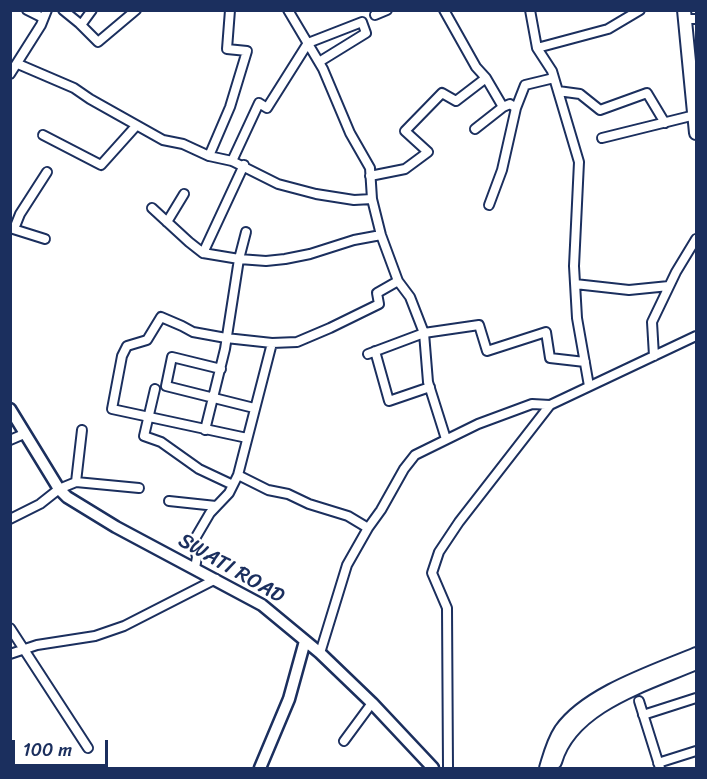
<!DOCTYPE html>
<html>
<head>
<meta charset="utf-8">
<style>
  body { margin:0 }
  #map { position:relative; width:707px; height:779px; overflow:hidden; background:#fff; font-family:Sriracha,sans-serif }
  canvas { display:block }
  .frame { position:absolute; inset:0; border:12px solid #1b2f5e; pointer-events:none }
  .scale { position:absolute; left:12px; top:740px; width:96px; height:27px; box-sizing:border-box; border:3px solid #1b2f5e; border-top:0; padding-left:8px; font-size:18px; line-height:21px; white-space:nowrap; color:#1b2f5e; -webkit-text-stroke:4px #fff; paint-order:stroke }
</style>
</head>
<body>
<div id="map">
<canvas width="707" height="779"></canvas>
<div class="frame"></div>
<div class="scale">100 m</div>
</div>
<script>
const c = document.querySelector('canvas').getContext('2d');
c.lineJoin = 'round';
function strokePath(path, color, width, dash) {
  c.strokeStyle = color;
  c.lineWidth = width;
  c.lineCap = dash ? 'butt' : 'round';
  c.setLineDash(dash || []);
  c.stroke(path);
}
function write(font, color, halo, rows, align = 'center') {
  c.font = font + ' Sriracha,sans-serif';
  c.lineWidth = 5;
  c.setLineDash([]);
  c.textBaseline = 'middle';
  c.strokeStyle = halo;
  c.fillStyle = color;
  for (const [text, x, y, turn = 0] of rows) {
    c.save();
    c.translate(x, y);
    c.rotate((+turn || 0) * Math.PI / 180);
    c.textAlign = isNaN(turn) ? turn : align;
    if (halo) c.strokeText(text, 0, 0);
    c.fillText(text, 0, 0);
    c.restore();
  }
}
const street = new Path2D(`
  M27,10L43,18
  M63,10L79,23L98,42L136,10
  M288,10L323,69L350,133L370,168L372,199L381,235L398,281L410,297L424,333L428,382L446,439
  M530,10L537,48L552,71L579,162L574,266L577,318L589,386
  M375,15L387,10
  M690,19H696
  M81,25L92,10
  M537,48L608,29L640,10
  M18,64L74,88L90,99L163,140L183,144L209,156L232,161L278,184L316,194L354,200L372,199
  M10,74L41,25L47,10
  M486,78L503,107L510,104L516,108
  M558,91L580,94L600,110L647,93L665,123
  M475,129L503,107
  M43,135L101,165L136,126
  M602,138L695,115
  M209,156L230,107L247,51L227,49L230,10
  M232,161L259,103L267,108L308,43L362,22L366,33L319,62
  M370,176L405,169L428,152L405,131L442,93L456,101L486,78L476,67L444,10
  M489,205L502,170L516,108L525,85L554,78
  M152,208L189,242L203,253L239,259L266,261L285,259L310,254L354,240L381,235
  M167,222L184,194
  M10,228L45,239
  M14,229L20,214L47,172
  M203,253L244,165
  M575,284L629,290L669,286
  M375,351L389,401L430,387
  M368,354L424,333L479,325L487,351L546,332L550,358L585,362
  M654,356L652,322L676,272L696,239
  M221,369L172,357L166,386L254,408
  M155,389L144,436L161,442L199,469L233,485
  M205,430L225,349L239,259L246,232
  M247,438L112,409L122,356L127,346L147,340L161,317L182,326L193,332L226,338L272,343L297,342L330,328L379,304L377,293L398,281
  M10,440L24,434
  M238,475L268,490L288,494L309,504L348,516L368,528
  M76,482L82,430
  M169,501L216,506
  M10,519L40,504L59,489L76,482L139,488
  M195,568L197,557L193,542L210,513L229,493L238,475L272,343
  M10,628L88,748
  M320,653L347,565L368,528L381,510L404,469L415,455L478,424L532,404L550,405
  M10,654L37,645L95,636L124,626L216,579
  M639,701L660,768
  M643,715L696,698
  M344,741L372,703
  M658,763L696,751
  M448,768L447,608L432,573L439,552L459,522L550,405L696,336`);
const secondary = new Path2D(`
  M10,409L59,489L67,497L116,527L262,605L320,653L372,703L433,768
  M260,768L289,699L305,641`);
const primary = new Path2D(`
  M684,10L696,133
  M555,762C571,705 648,684 696,663
  M546,768C550,755 553,742 561,730C587,693 656,671 696,654`);
strokePath(street, '#1b2f5e', 12);
strokePath(secondary, '#1b2f5e', 15);
strokePath(primary, '#1b2f5e', 16);
strokePath(street, '#fff', 8);
strokePath(secondary, '#fff', 10);
strokePath(primary, '#fff', 12);
write('21px', '#1b2f5e', '#fff', [
  ["SWATI ROAD",231,569,30]
]);
</script>
</body>
</html>
